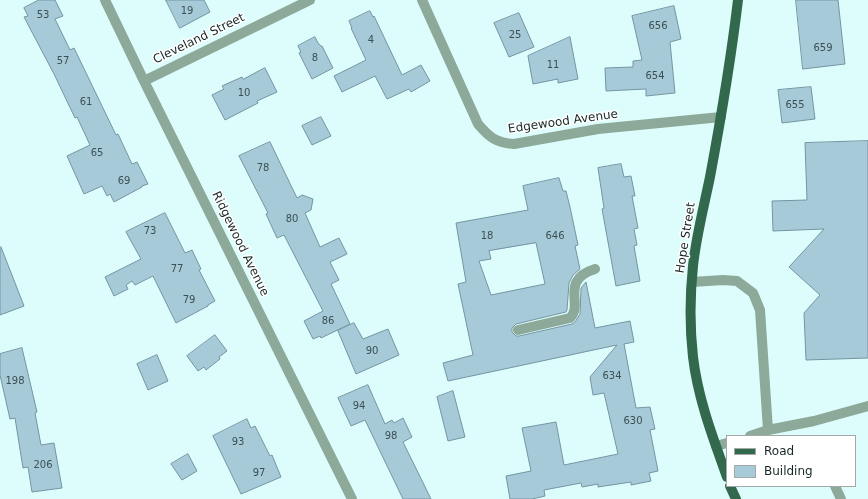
<!DOCTYPE html>
<html>
<head>
<meta charset="utf-8">
<style>
  body { margin:0 }
  #map { position:relative; width:868px; height:499px; overflow:hidden; background:#ddfdfc; font-family:"DejaVu Sans",sans-serif }
  canvas { display:block }
  .legend { position:absolute; left:726px; top:435px; width:130px; height:52px; box-sizing:border-box; background:#fff; border:1px solid #a2a9a8; margin:0; padding:5px 7px; list-style:none; font-size:12px; color:#172726 }
  .legend li { display:flex; align-items:center; gap:8px; height:20px }
  .legend b { width:20px; border:1px solid #a2a9a8 }
</style>
</head>
<body>
<div id="map">
<canvas width="868" height="499"></canvas>
<ul class="legend">
<li><b style="height:5px;background:#32694d"></b>Road</li>
<li><b style="height:11px;background:#a7cad9"></b>Building</li>
</ul>
</div>
<script>
const c = document.querySelector('canvas').getContext('2d');
c.lineJoin = 'round';
function paint(path, color) {
  c.fillStyle = color;
  c.fill(path, 'evenodd');
}
function strokePath(path, color, width, dash) {
  c.strokeStyle = color;
  c.lineWidth = width;
  c.lineCap = dash ? 'butt' : 'round';
  c.setLineDash(dash || []);
  c.stroke(path);
}
function write(font, color, halo, rows, align = 'center') {
  c.font = font + ' "DejaVu Sans",sans-serif';
  c.lineWidth = 3;
  c.setLineDash([]);
  c.textBaseline = 'middle';
  c.strokeStyle = halo;
  c.fillStyle = color;
  for (const [text, x, y, turn = 0] of rows) {
    c.save();
    c.translate(x, y);
    c.rotate((+turn || 0) * Math.PI / 180);
    c.textAlign = isNaN(turn) ? turn : align;
    if (halo) c.strokeText(text, 0, 0);
    c.fillText(text, 0, 0);
    c.restore();
  }
}
const building = new Path2D(`
  M39,0H55L63,16L55,19L70,50L74,48L116,135L118,134L132,164L137,162L148,184L142,186V187L114,202L110,194L107,196L102,186L84,194L67,156L90,145L77,117L75,118L54,74L24,17L28,16L24,8Z
  M166,0H204L210,12L180,28Z
  M796,0H838L845,64L803,69Z
  M674,6L681,39L670,42L675,93L646,96V89L606,91L605,68L633,67V61L642,60L632,16Z
  M370,11L373,17L374,16L402,75L421,65L430,81L411,92L409,89L387,99L375,76L342,92L334,76L366,60L351,28H352L349,21Z
  M519,13L534,47L509,57L494,23Z
  M315,37L318,43L321,46H322L333,68L312,79L299,53L301,52L298,46Z
  M570,37L578,79L558,83V79L533,84L528,56Z
  M265,68L277,92L257,101L258,103L225,120L212,95L224,89L222,86L242,77L243,79Z
  M811,87L815,119L782,123L778,90Z
  M321,117L331,136L312,145L302,126Z
  M868,141V358L806,360L804,313L820,295L789,267L824,229L773,231L772,201L807,200L805,143Z
  M270,142L297,198L302,195L313,199L311,210L305,213L320,247L339,238L347,254L330,262L339,280L331,284L350,324L321,338L320,336L313,339L304,321L323,311L284,235L277,238L266,214L268,213L239,156Z
  M621,164L624,177L631,176L635,196H632L638,228L634,229L637,245L634,246L640,281L616,286L602,209L604,208L598,168Z
  M559,178L563,191H566L570,207L578,245L575,246L580,269L573,275L569,283L567,310L566,312L516,324L512,328V332L516,336H519L572,324L575,322L580,314L581,288L586,282L595,328L630,321L634,342L624,344L636,408L650,407L655,429L650,430L658,471L649,473L651,481L631,485V482L598,487V484L582,487L581,483L544,490L545,496L532,499H510L506,476L531,471L522,428L556,422L564,465L618,454L604,393L593,395L590,377L617,345L448,381L443,363L473,355L458,284L466,282L456,223L528,210L523,186ZM536,243L545,284L491,295L479,261L491,259L489,251Z
  M165,213L185,253L192,250L201,269L199,270L215,301L208,305V306L176,323L153,276L135,285L132,281L126,285L128,289L114,296L105,277L141,259L126,232Z
  M1,247L24,306L0,315V248Z
  M354,323L363,339L388,329L399,355L356,374L338,331Z
  M215,335L227,351L219,357L220,359L206,370L204,367L198,371L187,356Z
  M22,348L37,412L35,413L41,445L54,443L62,488L32,492L28,467L23,468L15,418L10,419L0,375V354Z
  M157,355L168,381L148,390L137,364Z
  M368,385L385,424L392,420L394,423L403,418L412,437L403,442L431,499H403L365,420L351,426L338,398Z
  M453,391L465,437L448,441L437,397Z
  M247,419L251,428L255,426L270,456L272,455L281,477L241,494L213,436Z
  M188,454L197,471L182,480L171,464Z`);
paint(building, '#a7cad9');
strokePath(building, '#7395a2', 1);
strokePath(new Path2D(`
  M105,0L144,81L352,499
  M422,0L478,124C489,137 496,143 514,144L598,129L721,117
  M144,81L310,0
  M692,282L723,280L737,281L753,293L760,310L768,430L750,436
  M518,330L570,318C584,305 559,280 595,269
  M768,430L814,421L868,406
  M716,446L727,443
  M835,486L841,499`), '#8da999', 10);
strokePath(new Path2D(`
  M727,477C713,438 698,399 693,357C690,330 690,294 693,266C696,237 704,206 710,177C721,118 731,59 738,0
  M730,486L736,499`), '#32694d', 10);
write('10px', '#3b5053', null, [
  ["19",187,11],
  ["53",43,15],
  ["656",658,26],
  ["25",515,35],
  ["4",371,40],
  ["659",823,48],
  ["8",315,58],
  ["57",63,61],
  ["11",553,65],
  ["654",655,76],
  ["10",244,93],
  ["61",86,102],
  ["655",795,105],
  ["65",97,153],
  ["78",263,168],
  ["69",124,181],
  ["80",292,219],
  ["73",150,231],
  ["18",487,236],
  ["646",555,236],
  ["77",177,269],
  ["79",189,300],
  ["86",328,321],
  ["90",372,351],
  ["634",612,376],
  ["198",15,381],
  ["94",359,406],
  ["630",633,421],
  ["98",391,436],
  ["93",238,442],
  ["206",43,465],
  ["97",259,473]
]);
write('12px', '#172726', '#fff', [
  ["Cleveland Street",199,39,-26],
  ["Edgewood Avenue",563,122,-8],
  ["Hope Street",686,238,-81],
  ["Ridgewood Avenue",240,244,64]
]);
</script>
</body>
</html>
